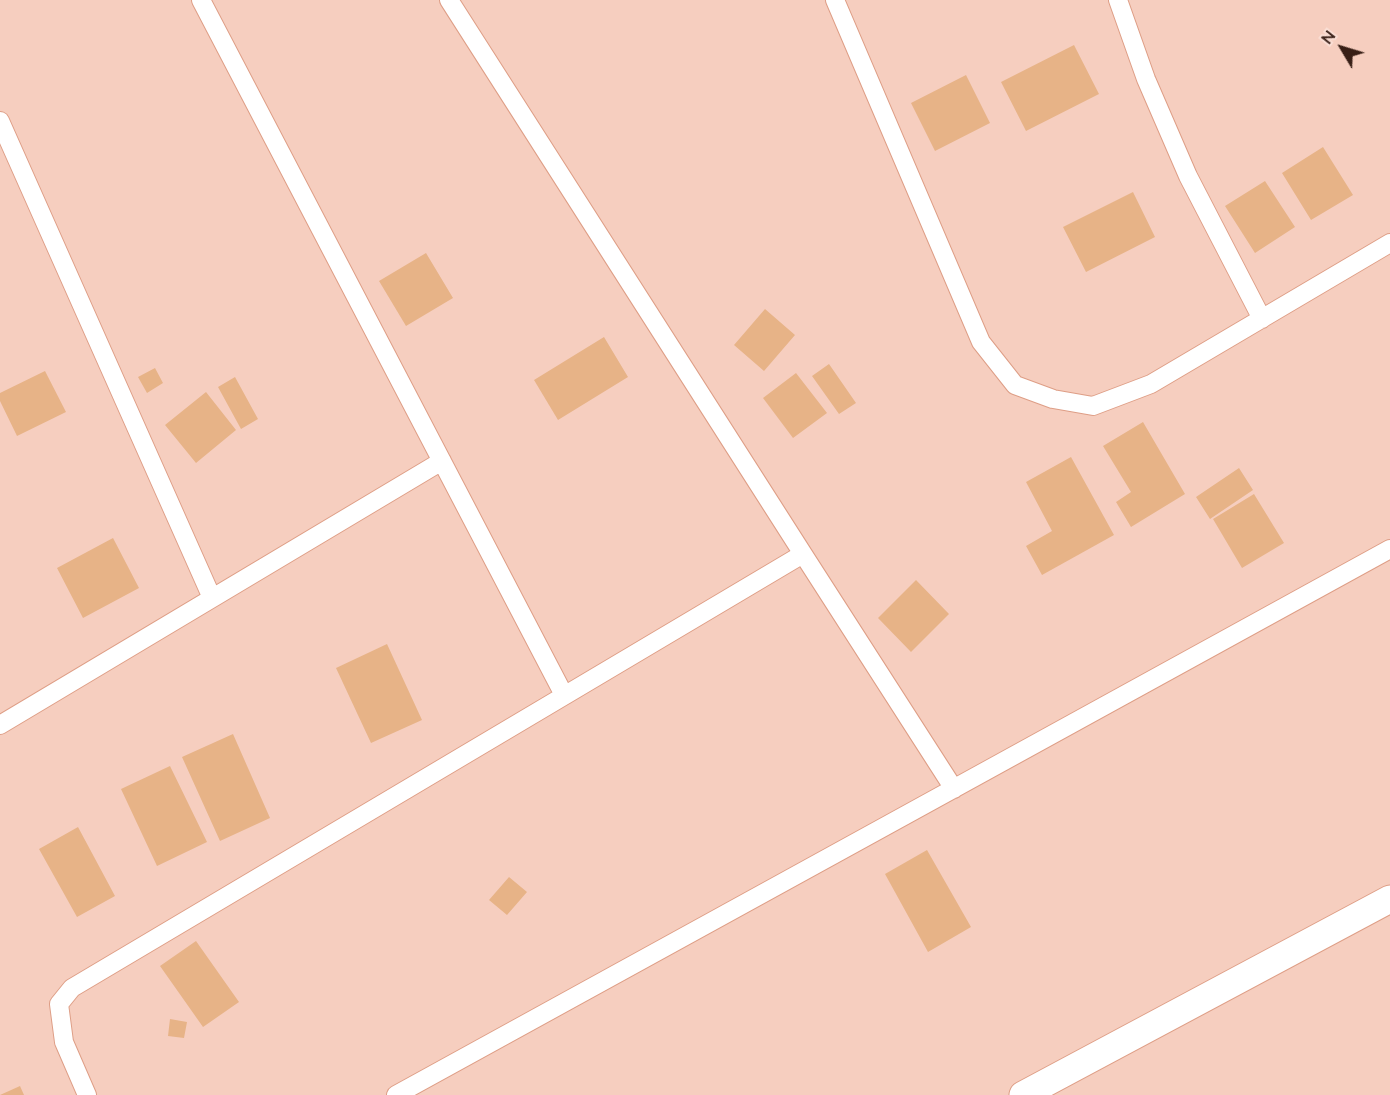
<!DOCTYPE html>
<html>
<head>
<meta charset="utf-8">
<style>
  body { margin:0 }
  #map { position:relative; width:1390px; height:1095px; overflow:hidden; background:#f6cebf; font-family:Mulish,sans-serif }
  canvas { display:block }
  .north { position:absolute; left:1312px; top:18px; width:60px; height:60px; -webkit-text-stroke:4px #faded4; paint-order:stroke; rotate:308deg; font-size:16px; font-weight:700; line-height:24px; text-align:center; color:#381f16 }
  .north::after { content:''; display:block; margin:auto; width:21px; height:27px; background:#381f16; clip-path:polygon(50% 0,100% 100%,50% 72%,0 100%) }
</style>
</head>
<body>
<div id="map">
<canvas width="1390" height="1095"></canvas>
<div class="north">N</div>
</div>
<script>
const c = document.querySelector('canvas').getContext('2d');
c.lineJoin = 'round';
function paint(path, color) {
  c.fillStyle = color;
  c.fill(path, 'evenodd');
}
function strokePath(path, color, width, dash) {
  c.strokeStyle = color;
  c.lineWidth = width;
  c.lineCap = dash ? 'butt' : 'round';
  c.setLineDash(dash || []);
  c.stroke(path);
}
paint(new Path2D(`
  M1074,45L1099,94L1026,131L1001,82Z
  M966,75L990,123L935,151L911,103Z
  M1323,147L1353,195L1311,220L1282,173Z
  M1265,181L1295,227L1255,253L1225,206Z
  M1133,192L1155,237L1086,272L1063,227Z
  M426,253L453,298L406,326L379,281Z
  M765,309L795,335L764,371L734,345Z
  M604,337L628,377L558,420L534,380Z
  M829,364L856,403L839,414L812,376Z
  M155,368L163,383L147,393L138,377Z
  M45,371L66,412L17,436L0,401V393Z
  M796,373L827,413L793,438L763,398Z
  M235,377L258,419L241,429L218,387Z
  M206,392L236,430L196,463L165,425Z
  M1143,422L1185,494L1131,527L1116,502L1131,492L1103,446Z
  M1071,457L1114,535L1042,575L1026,546L1052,531L1026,482Z
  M1239,468L1253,490L1210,519L1196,497Z
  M1254,494L1284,543L1242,568L1213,519Z
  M113,538L139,588L83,618L57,568Z
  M916,580L949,614L911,652L878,618Z
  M387,644L422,720L371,743L336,668Z
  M233,734L270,818L220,841L182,757Z
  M170,766L207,842L157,866L121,789Z
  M78,827L115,896L77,917L39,849Z
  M927,850L971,927L928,952L885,874Z
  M509,877L527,892L507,915L489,900Z
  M196,941L239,1002L203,1027L160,966Z
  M170,1019L187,1022L184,1038L168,1036Z
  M20,1086L24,1095H0Z`), '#e7b387');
const street = new Path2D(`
  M201,0L564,695
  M449,0L803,554
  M835,0L981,342L1015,385L1053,399L1093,406L1151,384L1390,243
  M1118,0L1146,79L1188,176L1262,319
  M0,121L212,598
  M0,725L442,461
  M87,1095L64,1042L59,1004L72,988L803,554L954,789
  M396,1095L1390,549`);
const secondary = new Path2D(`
  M1023,1095L1390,899`);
strokePath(street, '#de9e86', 20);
strokePath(secondary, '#de9e86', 29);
strokePath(street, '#fff', 18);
strokePath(secondary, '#fff', 27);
</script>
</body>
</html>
